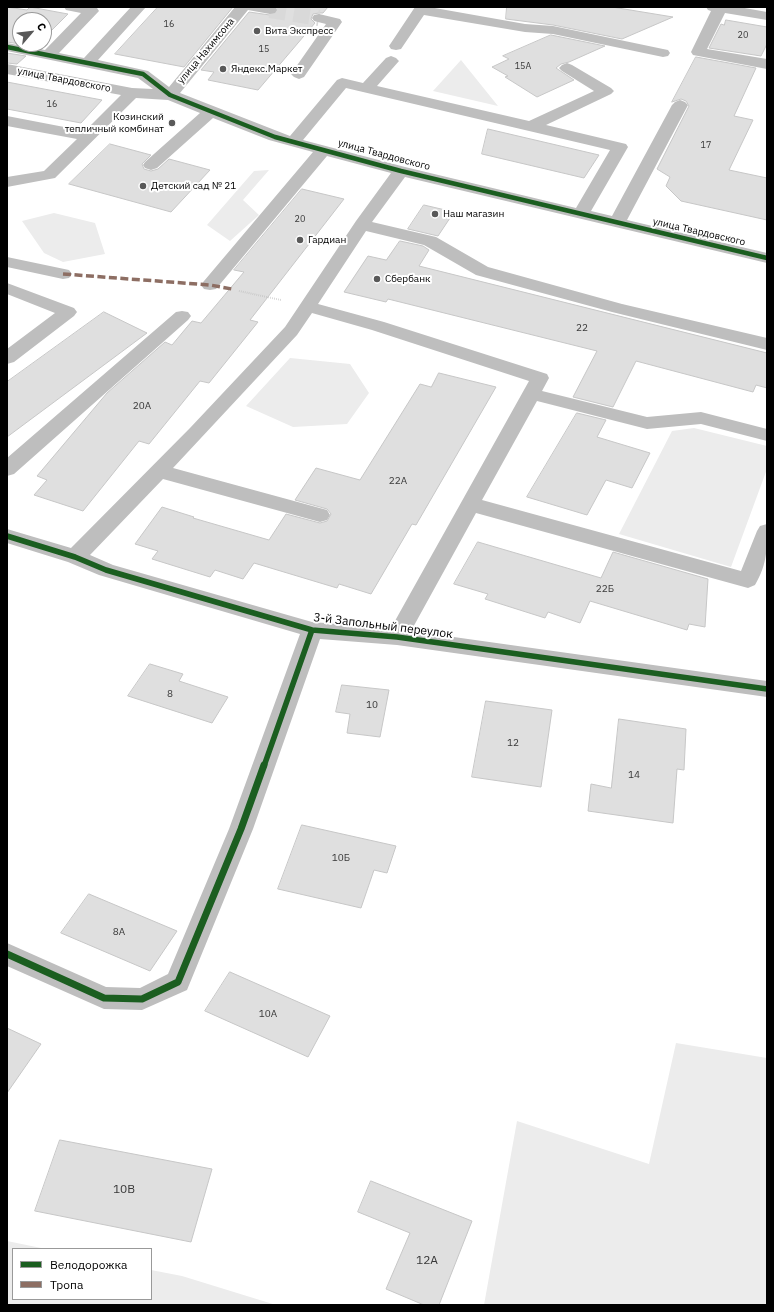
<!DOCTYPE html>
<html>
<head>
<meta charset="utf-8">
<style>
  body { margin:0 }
  #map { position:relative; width:774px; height:1312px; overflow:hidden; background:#fff; font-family:"IBM Plex Sans",sans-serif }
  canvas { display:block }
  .frame { position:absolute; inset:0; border:8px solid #000; pointer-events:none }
  .legend { position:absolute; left:12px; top:1248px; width:140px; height:52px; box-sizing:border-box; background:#fff; border:1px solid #999; margin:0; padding:5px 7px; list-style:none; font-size:12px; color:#000 }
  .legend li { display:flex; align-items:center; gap:8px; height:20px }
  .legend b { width:20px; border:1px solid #999 }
  .north { position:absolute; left:12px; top:12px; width:40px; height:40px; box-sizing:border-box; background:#fff; border:1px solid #999; border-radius:50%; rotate:62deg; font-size:11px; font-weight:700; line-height:16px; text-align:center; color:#000 }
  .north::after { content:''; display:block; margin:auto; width:14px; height:18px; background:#595959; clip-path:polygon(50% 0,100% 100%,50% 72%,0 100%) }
</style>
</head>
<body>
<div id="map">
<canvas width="774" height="1312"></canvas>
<div class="frame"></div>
<ul class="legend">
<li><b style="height:5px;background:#1b5e20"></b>Велодорожка</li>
<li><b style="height:5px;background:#8d6e63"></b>Тропа</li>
</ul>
<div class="north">С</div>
</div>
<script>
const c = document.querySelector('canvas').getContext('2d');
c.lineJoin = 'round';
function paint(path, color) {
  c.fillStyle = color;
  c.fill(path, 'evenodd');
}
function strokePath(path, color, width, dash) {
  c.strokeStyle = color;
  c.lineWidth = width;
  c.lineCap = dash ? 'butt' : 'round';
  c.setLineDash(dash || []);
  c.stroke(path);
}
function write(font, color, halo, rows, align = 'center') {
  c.font = font + ' "IBM Plex Sans",sans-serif';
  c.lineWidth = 4;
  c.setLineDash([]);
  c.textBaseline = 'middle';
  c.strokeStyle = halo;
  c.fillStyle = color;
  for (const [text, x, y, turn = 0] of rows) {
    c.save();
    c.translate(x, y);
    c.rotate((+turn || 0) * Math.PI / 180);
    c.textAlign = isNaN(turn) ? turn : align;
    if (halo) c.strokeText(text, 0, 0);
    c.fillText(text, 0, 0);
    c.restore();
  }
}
paint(new Path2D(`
  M461,60L498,106L433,91Z
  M269,170L243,200L259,215L230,241L207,225L254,171Z
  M54,213L95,223L105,254L63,262L44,253L22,221Z
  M290,358L350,364L369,393L347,424L293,427L246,406Z
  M694,428L767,446V469L731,567L619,534L672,431Z
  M676,1043L767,1058V1305H484L517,1121L649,1164Z
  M7,1241L46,1249H13V1299H151V1270L182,1276L276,1305H7Z`), '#ececec');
const building = new Path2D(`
  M7,7L27,10L30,7L68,14L44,38V20H20V44L7,42Z
  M158,7H233L184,67L115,54Z
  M277,7H328L323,13H319L313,14L311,19L315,23L258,90L208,80L214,72L201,70L249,12L270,15L276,14L278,11Z
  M507,7H612L673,17L622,39L553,25L506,19Z
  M726,20L767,27V44L761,56L709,48L721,24L724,25Z
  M551,35L605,46L569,62L561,64L556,68L574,80L537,97L505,77L508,76L492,67L509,59L503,56Z
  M7,53L26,56L17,64L7,63Z
  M696,57L756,68L734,116L753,120L729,170L767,178V220L681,201L666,186L670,177L657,169L689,106L686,101L681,99L672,102Z
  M7,82L102,100L81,123L7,109Z
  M488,129L599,155L584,178L482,154Z
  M110,144L151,155L142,164L144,169L151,171L158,169L169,159L210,170L171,212L69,184Z
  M302,189L344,199L250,320L258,322L209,383L200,381L149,444L139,441L83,511L34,495L47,480L37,476L107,393L165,342L172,345L192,321L201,323L244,272L234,270Z
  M424,205L454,212L438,236L408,229Z
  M400,241L423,246L429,250L419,266L767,353V388L756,385L753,392L636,361L613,407L573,397L597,351L388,299L386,302L344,292L368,256L386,260Z
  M104,312L147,333L7,437V382Z
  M439,373L496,387L416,525L412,524L371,594L339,584L337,588L254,563L243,579L215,570L210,577L152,559L158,551L135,544L162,507L194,517L193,518L269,540L286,514L320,523L327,521L331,514L327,509L295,500L316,468L360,480L420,384L431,387Z
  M577,413L606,420L597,437L650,453L632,488L606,480L587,515L527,497Z
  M478,542L601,578L613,552L708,579L705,627L689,624L687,630L590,601L580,623L548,612L545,618L485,599L488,594L454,584Z
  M150,664L183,674L179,681L228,697L212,723L128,696Z
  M342,685L389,690L380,737L347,733L350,714L336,712Z
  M486,701L552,710L541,787L472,777Z
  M619,719L686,729L684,770L677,769L673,823L588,811L591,784L611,788Z
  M302,825L396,846L387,873L374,870L361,908L278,889Z
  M89,894L177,931L150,971L61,933Z
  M230,972L330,1016L308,1057L205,1011Z
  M7,1028L41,1044L7,1093Z
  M60,1140L212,1169L191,1242L35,1211Z
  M371,1181L472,1221L439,1305H424L386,1289L410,1233L358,1212Z`);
paint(building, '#dfdfdf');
strokePath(building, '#c7c7c7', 1);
strokePath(new Path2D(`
  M270,10L319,18`), '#d9d9d9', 16, [16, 8]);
strokePath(new Path2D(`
  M239,291L281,300`), '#b9b9b9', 2, [0.5, 1.5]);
paint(new Path2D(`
  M64,7H93L97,8L99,11L59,53L84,58L131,7H146L98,60L148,71L169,87L235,7H275L277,10L275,13L270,14L248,10L180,93L290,136L337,80L342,78L363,83L386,58L391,56L396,58L399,61L377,86L529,121L594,91L562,71L559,68L562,65L567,63L572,65L611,88L614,91L611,94L546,125L626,144L628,147L591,211L612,216L672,105L675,102L680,100L685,102L688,105L627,220L767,253V263L405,177L372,222L436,237L488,267L622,304L767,338V350L612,312L476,275L424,245L366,231L318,304L384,322L547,374L549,378L542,391L647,417L701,412L767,429V441L701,424L647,429L537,401L482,500L741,571L757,531L760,526L767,524C767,548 768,563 755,585L748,588L476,513L411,631L767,681V697L397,645L320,639L253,829L187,990L142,1010L104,1009L7,966V943L106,987L140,988L168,974L229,829L300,634L99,575L68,562L7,543V529L71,548L190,428L285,327L356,221L391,173L327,156L216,289L210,290L204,289L201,285L204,281L313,152L269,140L213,118L157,168L151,170L145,168L143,165L145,162L200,113L168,100L136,98L55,178L7,187V177L44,171L77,139L7,126V116L85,131L121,95L7,74V64L132,88L153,89L138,78L7,51V43L45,50L81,13L66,10ZM346,88L610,150L576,208L405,167L303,140ZM312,313L372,330L529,381L391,628L312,622L113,565L90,555L163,479L320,522L327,520L330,515L327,510L173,468L297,335Z
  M415,7H429L525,24L553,26L663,49L668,50L670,53L668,56L663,57L553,34L525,32L424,15L401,49L396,50L391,49L389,46Z
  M706,7H739L767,12V20L725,13L707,49L767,59V69L693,55L691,52L711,11L708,10Z
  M319,14L340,19L342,22L304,77L299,79L294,77L291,74L326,24L314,21L312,18L314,15Z
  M7,257L69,270L72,274L69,278L63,279L7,267Z
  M7,283L74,308L77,312L74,316L14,362L7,364V349L55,313L7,294Z
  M182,311L188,312L191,316L188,320L14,474L7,476V458L176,312Z`), '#bebebe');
strokePath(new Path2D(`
  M63,274L210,285L232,289`), '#8d6e63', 3.5, [8, 3.5]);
strokePath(new Path2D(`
  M7,47L143,74L170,95L275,137L401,171L767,258`), '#1b5e20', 4.5);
strokePath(new Path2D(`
  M7,536L75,557L106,570L312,630L397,637L767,689
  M264,766L312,630`), '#1b5e20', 5.5);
strokePath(new Path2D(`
  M7,954L104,998L142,999L178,982L241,829L264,765`), '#1b5e20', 7);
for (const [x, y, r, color] of [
  [257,31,4,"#595959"],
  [223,69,4,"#595959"],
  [172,123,4,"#595959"],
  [143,186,4,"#595959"],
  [435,214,4,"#595959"],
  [300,240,4,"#595959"],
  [377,279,4,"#595959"]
]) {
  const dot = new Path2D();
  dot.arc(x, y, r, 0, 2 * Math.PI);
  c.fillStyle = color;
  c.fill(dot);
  strokePath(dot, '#fff', 1.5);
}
write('9px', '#383838', null, [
  ["16",169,24],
  ["20",743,35],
  ["15",264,49],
  ["15А",523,66],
  ["16",52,104],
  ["17",706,145],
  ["20",300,219]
]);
write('10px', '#000', '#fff', [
  ["Вита Экспресс",265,31],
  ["Яндекс.Маркет",231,69],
  ["Козинский",164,117,"right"],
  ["тепличный комбинат",164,129,"right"],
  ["Детский сад № 21",151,186],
  ["Наш магазин",443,214],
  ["Гардиан",308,240],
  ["Сбербанк",385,279]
], 'left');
write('10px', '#000', '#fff', [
  ["улица Нахимсона",206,51,-50],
  ["улица Твардовского",64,80,11],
  ["улица Твардовского",384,155,15],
  ["улица Твардовского",699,232,13]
]);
write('10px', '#383838', null, [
  ["22",582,328],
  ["20А",142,406],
  ["22А",398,481],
  ["22Б",605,589],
  ["8",170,694],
  ["10",372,705],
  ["12",513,743],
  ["14",634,775],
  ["10Б",341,858],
  ["8А",119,932],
  ["10А",268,1014]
]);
write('12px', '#000', '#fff', [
  ["3-й Запольный переулок",383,626,7]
]);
write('12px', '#383838', null, [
  ["10В",124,1190],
  ["12А",427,1261]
]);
</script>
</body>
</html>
